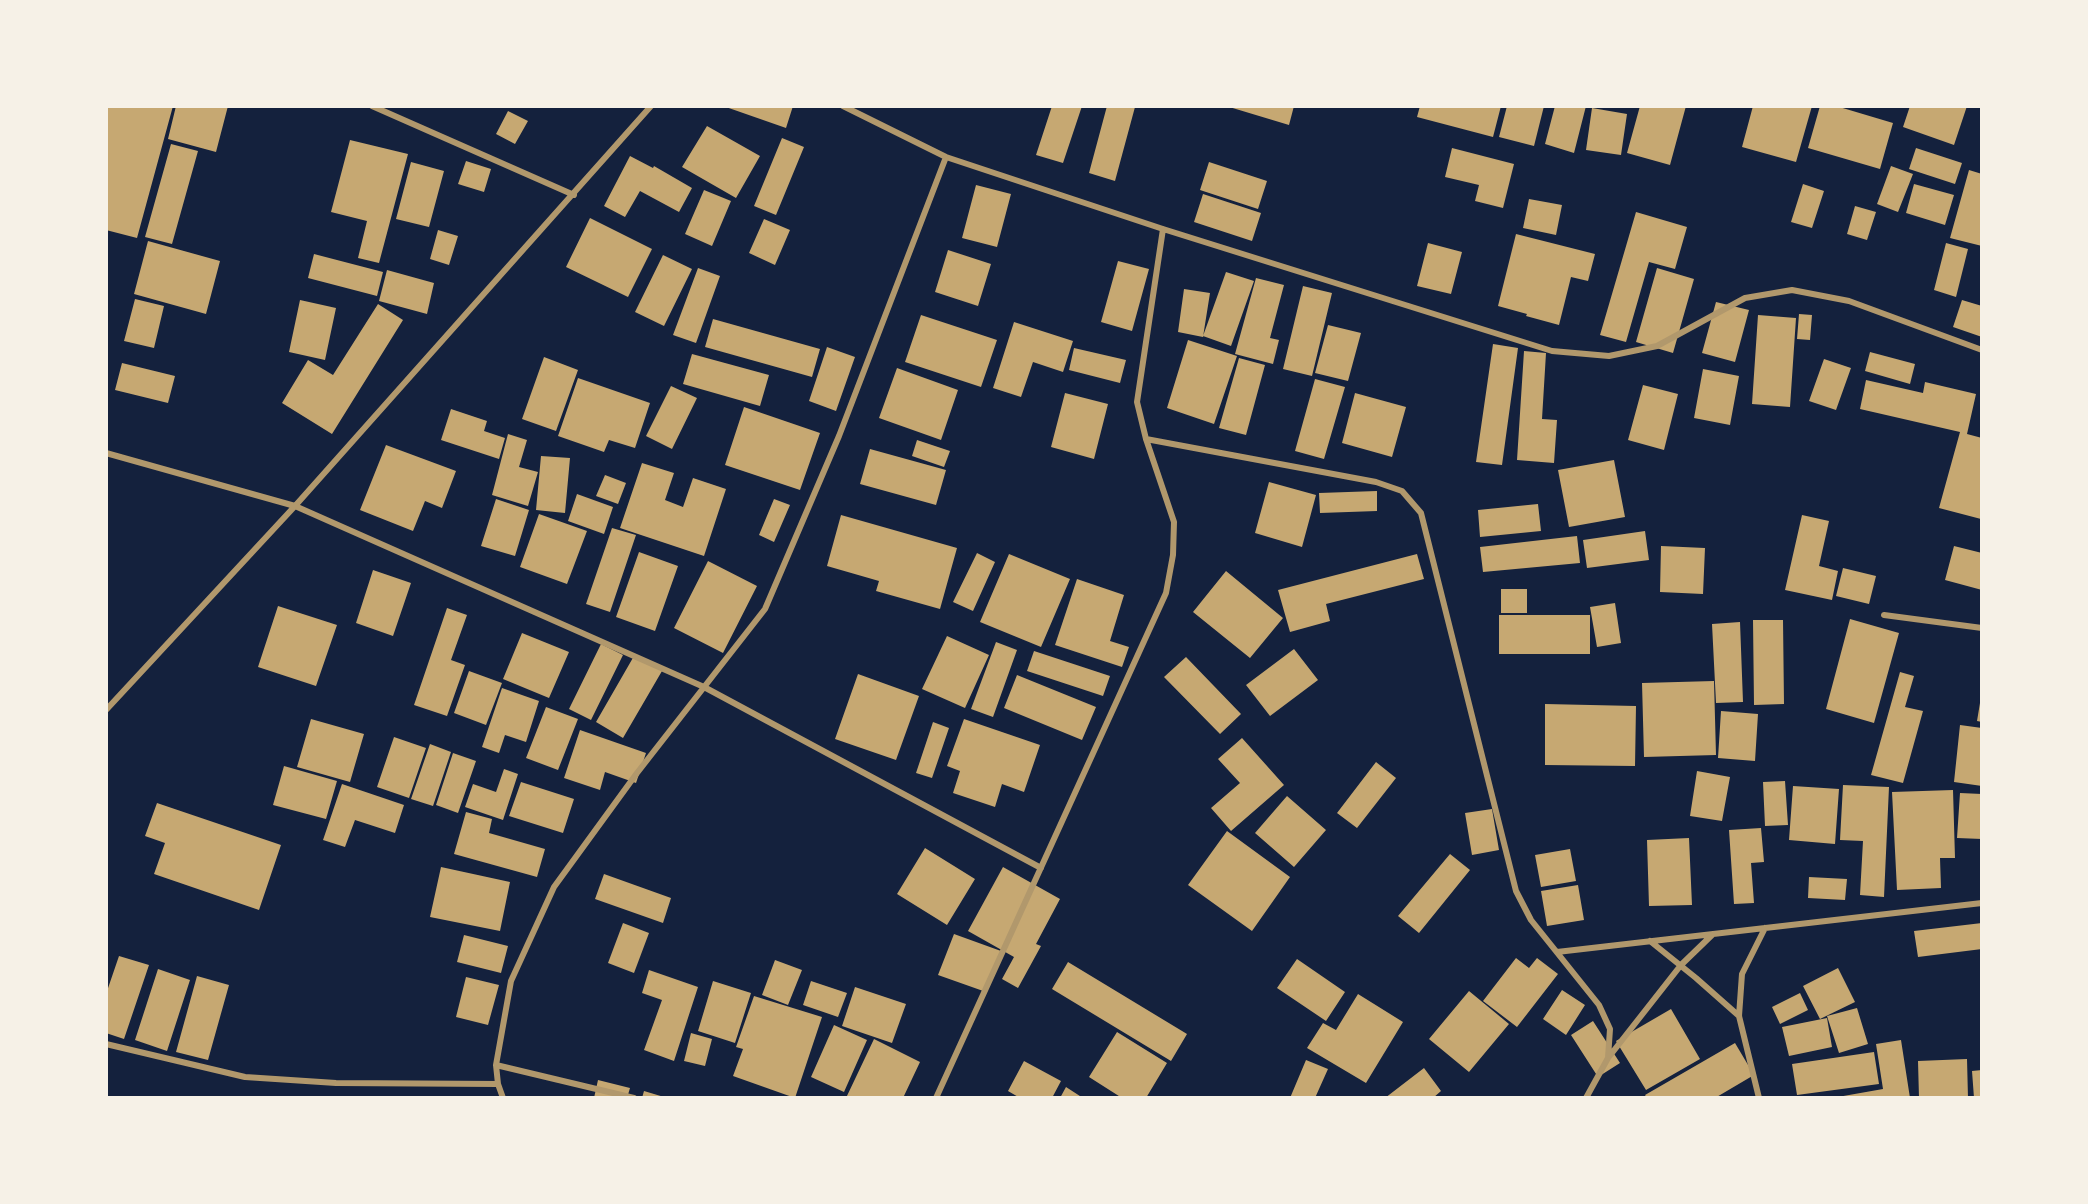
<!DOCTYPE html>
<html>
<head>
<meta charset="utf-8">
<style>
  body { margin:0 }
  #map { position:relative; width:2088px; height:1204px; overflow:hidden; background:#14213d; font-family:Mulish,sans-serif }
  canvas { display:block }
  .frame { position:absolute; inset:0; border:108px solid #f6f1e7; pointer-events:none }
</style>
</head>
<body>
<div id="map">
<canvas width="2088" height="1204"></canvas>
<div class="frame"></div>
</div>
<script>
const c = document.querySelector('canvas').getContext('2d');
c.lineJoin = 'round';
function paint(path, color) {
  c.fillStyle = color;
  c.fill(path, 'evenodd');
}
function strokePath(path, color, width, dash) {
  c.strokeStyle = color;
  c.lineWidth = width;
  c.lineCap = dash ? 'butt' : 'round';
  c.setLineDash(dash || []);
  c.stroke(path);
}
paint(new Path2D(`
  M107,106H173L137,238L106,230Z
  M176,106H228L216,152L168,139Z
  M723,106H793L786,128Z
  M1052,106H1082L1063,163L1036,155Z
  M1107,106L1135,107L1115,181L1089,173Z
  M1226,106H1294L1289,125Z
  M1420,106H1501L1493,137L1417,117Z
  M1507,106H1544L1534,146L1499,137Z
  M1555,106H1586L1574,153L1545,144Z
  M1640,106H1686L1670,165L1627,153Z
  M1753,106H1812L1796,162L1742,147Z
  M1820,106H1836L1893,123L1880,169L1808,148Z
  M1910,106H1967L1954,145L1903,127Z
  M1592,108L1627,114L1621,155L1586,150Z
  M508,111L528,121L515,144L496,134Z
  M707,126L760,156L736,198L682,167Z
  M782,138L804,147L776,215L754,206Z
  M350,140L408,154L379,263L358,258L367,221L331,212Z
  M171,144L198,151L172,244L145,237Z
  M1452,148L1514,164L1503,208L1475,201L1479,185L1445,177Z
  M1916,148L1962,163L1955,184L1909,169Z
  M630,156L653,168L654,166L692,188L679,212L640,191L625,217L604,206Z
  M466,161L491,169L484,192L458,184Z
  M411,162L444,171L429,227L396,219Z
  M1209,162L1267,181L1258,209L1200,190Z
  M1891,166L1913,174L1898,212L1877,204Z
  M1969,170L1982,174V246L1950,238Z
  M1803,184L1824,191L1812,228L1791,222Z
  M1914,184L1954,195L1945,225L1906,213Z
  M976,185L1011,194L997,247L962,238Z
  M704,190L731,201L712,246L685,234Z
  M1203,194L1261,213L1252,241L1194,222Z
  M1529,199L1562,205L1556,235L1523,228Z
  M1855,206L1876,212L1867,240L1847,234Z
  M1636,212L1687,227L1675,269L1649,262L1626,342L1600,335Z
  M590,218L652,249L628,297L566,267Z
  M764,219L790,230L775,265L749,253Z
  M438,230L458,236L449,265L430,259Z
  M1516,234L1595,254L1588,281L1571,277L1559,325L1526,316L1527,314L1498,306Z
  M148,241L220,261L206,314L134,294Z
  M1428,243L1462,252L1451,294L1417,286Z
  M1946,243L1968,249L1956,297L1934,290Z
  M948,250L991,264L978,306L935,292Z
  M314,254L383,272L377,296L308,278Z
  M663,255L692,269L664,326L635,312Z
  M1118,261L1149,269L1132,331L1101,322Z
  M698,268L720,276L696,343L673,335Z
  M1657,268L1694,279L1673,353L1636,342Z
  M387,270L434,283L427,314L379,301Z
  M1226,272L1254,281L1231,346L1203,336Z
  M1256,278L1284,285L1270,338L1279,340L1273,364L1235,354Z
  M1303,286L1332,293L1312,376L1283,369Z
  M1184,289L1210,293L1203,337L1178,332Z
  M135,299L164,306L154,348L124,341Z
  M300,300L336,308L325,360L289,352Z
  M1962,300L1982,306V337L1953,327Z
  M1716,302L1749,310L1735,362L1702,353Z
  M378,304L403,320L332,434L282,403L308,360L333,375Z
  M1799,314L1812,315L1810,340L1797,339Z
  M921,315L997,340L981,387L905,362Z
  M1758,315L1796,318L1790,407L1752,404Z
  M713,319L820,349L812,377L705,347Z
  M1014,322L1073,341L1063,372L1033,362L1021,397L993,388Z
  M1328,325L1361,333L1348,381L1315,373Z
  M1188,340L1237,356L1214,424L1167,408Z
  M1493,344L1518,348L1502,465L1476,462Z
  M827,347L855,357L836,411L809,401Z
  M1074,348L1126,360L1120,383L1069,370Z
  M1524,351L1546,353L1542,419L1557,420L1554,463L1517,460Z
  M1870,352L1915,364L1910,384L1865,371Z
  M692,354L769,375L760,406L683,384Z
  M544,357L578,370L556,431L522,419Z
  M1239,358L1265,365L1246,435L1219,428Z
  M1824,359L1851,368L1836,410L1809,401Z
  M122,363L175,376L168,403L115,390Z
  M897,368L958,390L941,440L879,418Z
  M1703,369L1739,376L1730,425L1694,418Z
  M578,378L650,403L635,448L609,440L604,452L558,436Z
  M1315,379L1345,387L1324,459L1295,451Z
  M1866,380L1923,393L1925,382L1976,394L1967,434L1982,438L1981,519L1939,508L1960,432L1860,409Z
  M1643,385L1678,394L1664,450L1628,440Z
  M671,386L697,398L672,449L646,436Z
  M1065,393L1108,404L1094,459L1051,447Z
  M1355,393L1406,407L1392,457L1342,443Z
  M744,407L820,433L800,490L725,465Z
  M451,409L487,421L484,431L505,438L499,459L441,440Z
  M508,434L527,440L519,467L538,472L528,506L492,495Z
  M917,440L950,451L944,467L912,456Z
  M386,445L456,471L442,508L425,501L413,531L360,510Z
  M870,449L946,470L936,505L860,484Z
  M541,456L570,458L565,513L536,510Z
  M1614,460L1625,517L1569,527L1558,470Z
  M642,463L674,473L665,500L683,507L693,478L726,489L704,556L620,528Z
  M605,475L626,483L618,504L596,496Z
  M1269,482L1316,495L1302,547L1255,533Z
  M1377,491V511L1320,513L1319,493Z
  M577,494L613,507L604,534L568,521Z
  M496,499L529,510L515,556L481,546Z
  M774,499L790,505L774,542L759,535Z
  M1538,504L1541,531L1480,537L1478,510Z
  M539,514L587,531L567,584L520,567Z
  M841,515L957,548L940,609L876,591L879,581L827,566Z
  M1802,515L1829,521L1819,566L1838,571L1832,600L1785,590Z
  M612,528L636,535L610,612L586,604Z
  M1645,531L1649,560L1587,568L1583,540Z
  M1577,536L1580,563L1483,572L1480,547Z
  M1661,546L1705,548L1703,594L1660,592Z
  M1954,546L1982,553V590L1945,580Z
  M639,552L678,566L655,631L616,617Z
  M977,553L995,562L973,611L953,602Z
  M1009,554L1070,579L1041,647L980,622Z
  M1417,554L1424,579L1326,604L1330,621L1290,632L1278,590Z
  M708,561L757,586L723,653L674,628Z
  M1843,568L1876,576L1869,604L1836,596Z
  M373,570L411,583L393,636L356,623Z
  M1226,571L1283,618L1250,658L1193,612Z
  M1077,579L1124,595L1110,641L1129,647L1122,667L1055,645Z
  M1501,589H1527V613H1501Z
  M1615,603L1621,643L1597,647L1590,607Z
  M278,606L337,625L316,686L258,667Z
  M447,608L467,615L451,660L465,665L447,716L414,705Z
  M1499,615H1590V654H1499Z
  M1850,619L1899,633L1874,723L1826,709Z
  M1753,620H1783L1784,704L1754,705Z
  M1740,622L1743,702L1716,703L1712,624Z
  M522,633L569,652L549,698L503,679Z
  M947,636L989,655L965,708L922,689Z
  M996,642L1017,650L993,717L971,709Z
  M601,644L623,655L591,720L569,709Z
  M1294,649L1318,680L1270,716L1246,685Z
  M1034,651L1110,676L1103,696L1027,671Z
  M634,656L662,671L623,738L596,722Z
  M1186,657L1241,714L1220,734L1164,677Z
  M469,671L502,683L486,725L454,713Z
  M1900,672L1914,676L1905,707L1923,711L1903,783L1871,775Z
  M858,674L919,696L896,760L835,739Z
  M1017,675L1096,707L1082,740L1004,708Z
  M1714,681L1716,755L1644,757L1642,683Z
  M502,688L539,701L526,742L505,735L499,753L482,747Z
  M1980,703H1982V722L1977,721Z
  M1545,704L1636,706L1635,766L1545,765Z
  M546,707L578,719L558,770L526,758Z
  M1721,711L1758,714L1755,761L1718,758Z
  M311,719L364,734L350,782L297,767Z
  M964,719L1040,745L1024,792L1002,784L995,807L953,793L960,771L947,766Z
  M933,722L949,728L932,778L916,773Z
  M1960,725L1982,728V786L1954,782Z
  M580,730L646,753L636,783L605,772L600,790L564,778Z
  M394,737L426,748L409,798L377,787Z
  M1242,738L1284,785L1231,831L1211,808L1240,783L1218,759Z
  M430,744L451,752L433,806L411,799Z
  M453,753L476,761L458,813L436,805Z
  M1376,762L1396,778L1357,828L1337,813Z
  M284,766L337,781L326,819L273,805Z
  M504,769L518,774L503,820L465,807L473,784L496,792Z
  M1697,771L1730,777L1722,821L1690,816Z
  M1785,781L1788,825L1765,826L1763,782Z
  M521,782L574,799L563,833L509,816Z
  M342,784L404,805L395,833L355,820L345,847L323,840Z
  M1843,785L1889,787L1884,897L1860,895L1863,841L1840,840Z
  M1793,786L1839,789L1835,844L1789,840Z
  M1953,790L1955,858H1940L1941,888L1897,890L1892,792Z
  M1960,793L1982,794V839L1957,838Z
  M1287,796L1326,830L1294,867L1255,833Z
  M157,803L281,845L259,910L154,874L165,843L145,836Z
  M1492,809L1499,850L1472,855L1465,813Z
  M466,812L492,819L489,833L545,849L537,877L454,854Z
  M1761,828L1764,862L1751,863L1754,903L1734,904L1729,830Z
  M1227,831L1290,877L1252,931L1188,885Z
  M1689,838L1692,905L1649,906L1647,840Z
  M925,848L975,879L947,925L897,894Z
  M1570,849L1576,881L1541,887L1535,855Z
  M1450,854L1470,870L1419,933L1398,916Z
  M441,867L510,882L500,931L430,917Z
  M1003,867L1060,899L1036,944L1041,946L1018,988L1002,979L1014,957L968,931Z
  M604,874L671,898L663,923L595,899Z
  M1809,877L1847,879L1845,900L1808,898Z
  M1578,885L1584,920L1547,926L1541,891Z
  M623,923L649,933L634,973L608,963Z
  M1982,923V949L1918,957L1914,931Z
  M954,934L1001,951L986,992L938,975Z
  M464,935L508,946L501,973L457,962Z
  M119,956L149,965L124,1039L106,1033V994Z
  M1516,958L1529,968L1537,958L1558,974L1517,1027L1483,1001Z
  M1297,959L1345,992L1326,1021L1277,988Z
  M775,960L802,970L788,1005L762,995Z
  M1068,962L1187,1034L1171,1061L1052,989Z
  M1838,968L1855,1002L1820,1019L1803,986Z
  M158,969L190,980L167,1051L135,1040Z
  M649,970L698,987L674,1061L644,1050L662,1000L642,993Z
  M197,976L229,985L208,1060L176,1052Z
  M466,977L499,985L488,1025L456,1017Z
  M713,981L751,993L735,1043L698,1031Z
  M811,981L847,993L838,1017L803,1005Z
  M855,987L906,1004L892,1043L842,1026Z
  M1562,990L1585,1005L1566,1035L1543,1019Z
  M1469,991L1509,1024L1469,1072L1429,1039Z
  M1800,993L1808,1010L1780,1024L1772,1007Z
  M1358,994L1403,1022L1366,1083L1307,1048L1323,1023L1336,1030Z
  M754,996L822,1017L795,1098L733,1076L743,1049L736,1047Z
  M1857,1008L1868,1044L1839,1053L1827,1016Z
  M1671,1009L1700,1059L1646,1090L1616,1041Z
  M1827,1018L1832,1047L1789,1056L1782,1027Z
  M1593,1021L1620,1063L1598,1077L1571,1035Z
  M834,1025L867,1040L844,1092L811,1077Z
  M1117,1032L1167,1063L1146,1098H1122L1089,1077Z
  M691,1033L712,1039L705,1066L684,1061Z
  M874,1039L920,1062L903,1098H846Z
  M1901,1040L1910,1098H1832L1883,1089L1876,1044Z
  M1735,1043L1754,1075L1715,1098H1647L1645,1095Z
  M1874,1052L1879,1084L1797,1095L1792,1064Z
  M1967,1059L1968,1098H1919L1918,1061Z
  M1306,1060L1328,1069L1315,1098H1290Z
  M1024,1061L1061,1081L1052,1098H1020L1008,1091Z
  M1424,1068L1441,1091L1433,1098H1385Z
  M1982,1070V1098H1974L1972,1071Z
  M598,1080L630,1088L627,1098H594Z
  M1066,1087L1083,1098H1060Z
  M644,1091L664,1097V1098H642Z`), '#c6a872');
strokePath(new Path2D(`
  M372,106L574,195
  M843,106L946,157L1163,229L1552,351L1609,356L1657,346L1745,298L1792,290L1849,301L1982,350
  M1146,439L1376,482L1402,491L1421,513L1516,891L1531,920L1599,1005L1610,1029L1608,1058L1586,1098
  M106,453L295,506L704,687L1041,868
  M1884,615L1982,628
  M106,710L295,506L651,106
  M1650,941L1696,978L1739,1016
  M1557,952L1982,903
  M106,1044L245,1077L336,1083L498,1084
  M1608,1058L1681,965L1712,935
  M496,1065L634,1098
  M503,1098L498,1084L496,1065L511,981L554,887L637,773L765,609L839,436L946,157
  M936,1098L1166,593L1173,555L1174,522L1146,439L1137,402L1163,229
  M1759,1098L1739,1016L1742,974L1765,928`), '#b1986c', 6);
</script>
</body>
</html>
